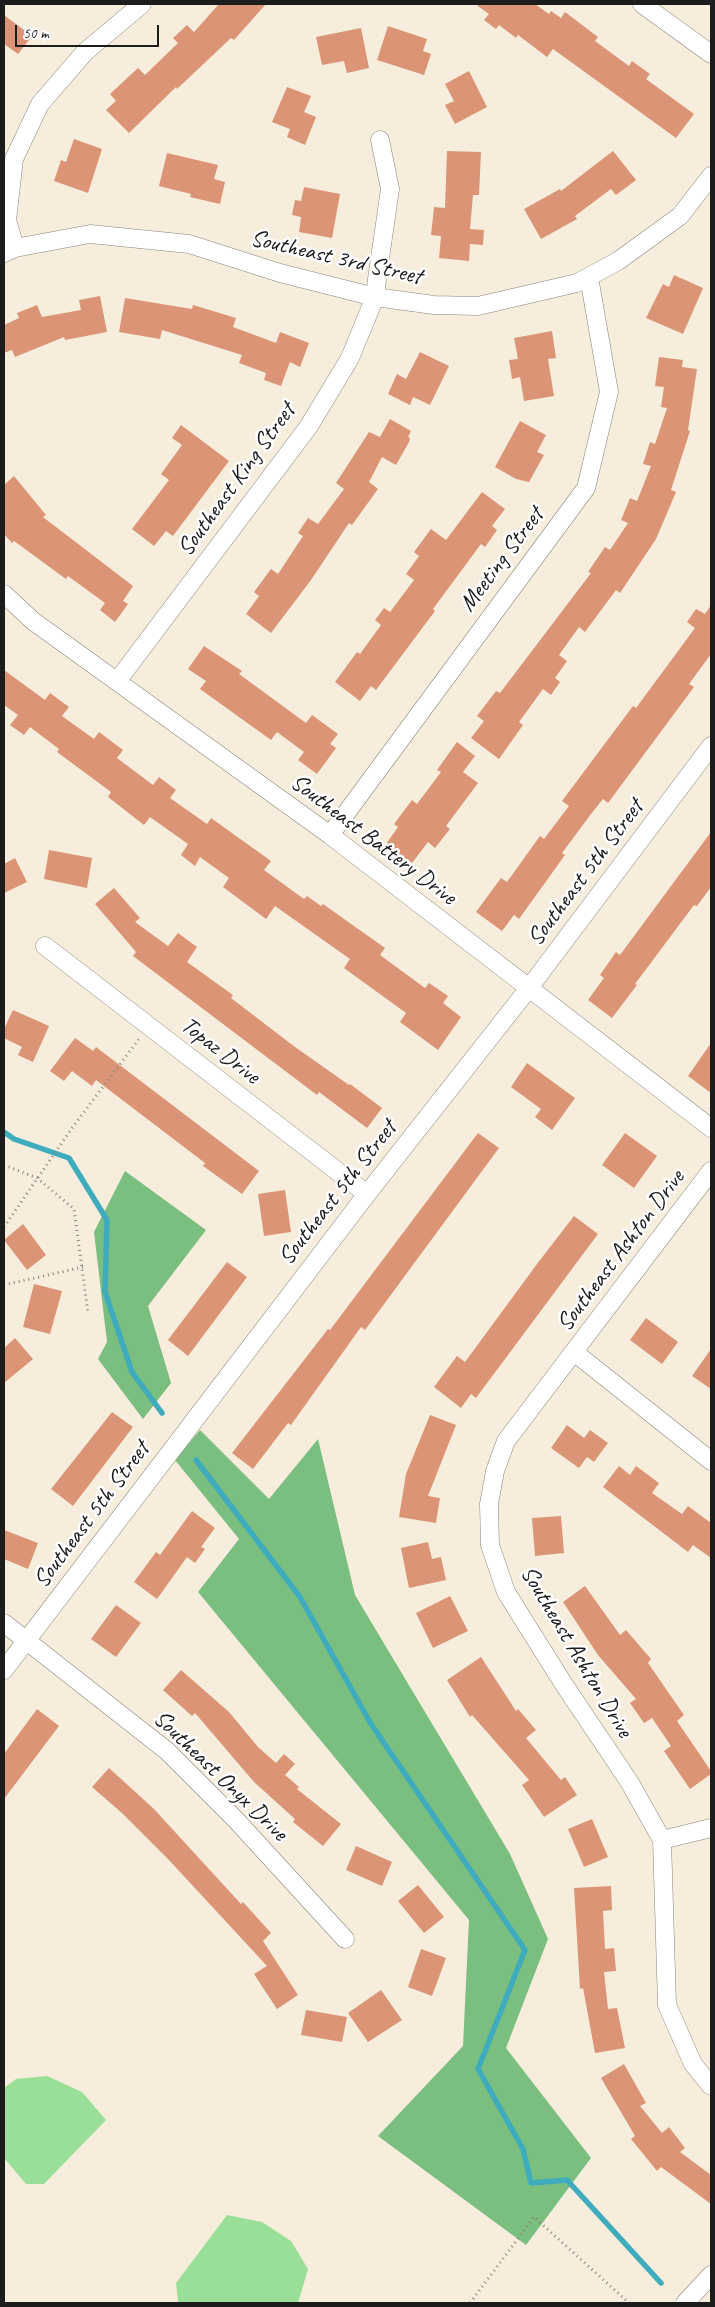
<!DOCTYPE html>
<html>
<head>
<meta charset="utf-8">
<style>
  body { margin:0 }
  #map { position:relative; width:715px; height:2307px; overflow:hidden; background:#f6eddc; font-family:Caveat,sans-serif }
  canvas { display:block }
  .frame { position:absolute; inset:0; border:5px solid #1c1c1c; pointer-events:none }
  .scale { position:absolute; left:15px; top:25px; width:144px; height:22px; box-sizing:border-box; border:2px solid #1c1c1c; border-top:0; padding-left:6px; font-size:15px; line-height:18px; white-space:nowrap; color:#1c1c1c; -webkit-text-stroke:4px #fff; paint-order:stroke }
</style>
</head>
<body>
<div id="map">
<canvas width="715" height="2307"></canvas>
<div class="frame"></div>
<div class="scale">50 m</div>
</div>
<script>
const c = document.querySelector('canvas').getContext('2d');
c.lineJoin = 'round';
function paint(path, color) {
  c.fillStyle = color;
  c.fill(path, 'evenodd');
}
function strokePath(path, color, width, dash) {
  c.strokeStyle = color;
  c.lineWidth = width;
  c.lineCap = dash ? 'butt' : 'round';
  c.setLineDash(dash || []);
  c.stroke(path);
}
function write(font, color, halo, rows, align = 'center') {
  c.font = font + ' Caveat,sans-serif';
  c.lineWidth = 5;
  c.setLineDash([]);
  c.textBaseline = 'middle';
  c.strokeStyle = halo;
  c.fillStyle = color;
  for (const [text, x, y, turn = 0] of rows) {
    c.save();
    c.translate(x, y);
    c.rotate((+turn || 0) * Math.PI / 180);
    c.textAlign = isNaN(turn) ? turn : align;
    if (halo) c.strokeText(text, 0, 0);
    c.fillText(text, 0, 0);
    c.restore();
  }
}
paint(new Path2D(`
  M47,2076L82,2092L106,2120L44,2184H26L4,2158V2088L16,2079Z
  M227,2215L262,2222L291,2241L308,2269L298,2303L178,2302L176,2283Z`), '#99df97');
paint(new Path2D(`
  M125,1171L206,1230L148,1306L171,1383L143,1419L98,1359L107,1342L94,1232Z
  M200,1430L269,1499L318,1439L355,1595L510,1854L548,1939L506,2048L591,2158L526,2245L378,2136L463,2046L469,1920L198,1592L239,1539L175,1460Z`), '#7abe80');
strokePath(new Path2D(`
  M4,1132L14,1139L69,1158L107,1220L105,1292L132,1372L162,1413
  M196,1460L300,1597L371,1724L525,1950L478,2069L523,2149L531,2183L567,2180L661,2283`), '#3facbe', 5.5);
paint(new Path2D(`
  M219,4H266L234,40L231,38L177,89L176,87L129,133L106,110L116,101L110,94L138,68L145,75L178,43L173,38L187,25L194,32Z
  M475,4H535L549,14L551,11L561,18L565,12L598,37L595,41L629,66L632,61L650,74L646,79L694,114L676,138L553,49L547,57L518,35L516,38L499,25L496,29L484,20L489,14Z
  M4,15L32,36L18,54L4,44Z
  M388,26L427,39L423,51L431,54L424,75L377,60Z
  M361,28L369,68L347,73L344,61L322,65L316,37Z
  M469,71L487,107L455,124L445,105L454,101L445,84Z
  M287,87L311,96L304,112L316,117L305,145L287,137L290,129L272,122Z
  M74,139L102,149L88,193L54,181L61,160L66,162Z
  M447,151L481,152L479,195H473L470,229L484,230L483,245L470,244L469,261L439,258L441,236L431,235L434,207L445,208Z
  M613,151L636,180L616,195L611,189L575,216L577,219L541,239L524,209L560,189L561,191Z
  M167,153L218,165L214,179L225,182L220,204L190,197L191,194L159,186Z
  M304,187L340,194L332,238L299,232L301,217L292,215L295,200L301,201Z
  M674,275L703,288L683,334L646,318L663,284L669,287Z
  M100,296L107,332L65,340L64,337L15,357L12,350L4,353V325L19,318L17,313L37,305L42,317L81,310L79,300Z
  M125,298L192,309L193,305L236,318L233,327L276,343L280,332L309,343L300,367L290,362L281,386L264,380L266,373L239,363L242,355L162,330L160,339L119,332Z
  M552,331L556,358L548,359L554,396L524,401L520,377L512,379L509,360L518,359L514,338Z
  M420,352L449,366L430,405L413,397L410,405L388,394L397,374L406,379Z
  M659,357L683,360L682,367L697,369L688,430L690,431L671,490L676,492L656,539L620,593L616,590L585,632L579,627L559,655L567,661L555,678L560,682L551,695L543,689L519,722L523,725L499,759L471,738L484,721L477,716L496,691L500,693L591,573L588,572L605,547L610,550L628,523L621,520L630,498L637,501L651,466L643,464L650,442L655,444L667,408L661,407L664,387L655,386Z
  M390,419L411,431L408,437L410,438L409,442L396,465L382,457L369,482L378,489L352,525L349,523L311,580L271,633L246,614L259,596L254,592L271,569L278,574L303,536L298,533L308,518L318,524L344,489L336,483L369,432L380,437Z
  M520,421L546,435L537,452L544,455L529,482L516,479L495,467Z
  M181,425L229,461L173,536L166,531L154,546L132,529L169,480L161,474L182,445L172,438Z
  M14,476L46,515L43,517L133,586L123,601L128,604L115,622L100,610L105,603L68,576L66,579L14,541L12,543L4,534V485Z
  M482,492L505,509L492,526L497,530L485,547L481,544L433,609L435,611L376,690L371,686L360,701L335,682L357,652L360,654L381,625L375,620L384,608L390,612L414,580L406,574L419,556L414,552L431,529L446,540Z
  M711,605V654L689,684L694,687L608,803L603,799L591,814L562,853L565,855L519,919L514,915L502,931L476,912L501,878L507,882L540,836L544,839L569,806L562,801L633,706L636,708L695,628L687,622L696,609L705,614Z
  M204,646L242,671L239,674L306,723L312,715L338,734L330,744L336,748L317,774L298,760L304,752L277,732L271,740L200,689L206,681L188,669Z
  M4,670L45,700L50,693L69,707L62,716L94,739L99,732L123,750L117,758L153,785L159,777L176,790L170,798L207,824L211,818L271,861L264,870L304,899L307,896L321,906L323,904L385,948L380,955L425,988L429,983L448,996L443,1003L461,1017L438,1050L400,1022L406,1013L344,968L350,959L275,906L266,919L223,887L229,878L200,857L195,866L181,855L188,844L150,817L144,825L108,797L111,792L57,752L59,749L30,727L24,735L10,725L18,715L4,705Z
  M457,742L475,756L463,772L478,783L446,826L450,829L435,848L428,842L412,863L386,844L398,827L394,824L412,800L417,804L441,772L437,770Z
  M711,832V887L697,906L694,905L635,984L637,985L612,1018L588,1000L604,978L600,975L616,952L620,955Z
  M49,850L92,858L87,888L44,879Z
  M15,858L27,882L4,893V864Z
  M114,888L140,918L135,922L168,946L178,933L197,947L187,962L233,995L231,998L295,1047L349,1085L350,1084L382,1108L367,1128L319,1092L317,1095L133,956L136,952L95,904Z
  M13,1010L49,1026L33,1062L18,1055L22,1047L4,1038V1029Z
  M75,1038L93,1051L96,1047L259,1171L242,1194L203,1166L205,1163L96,1080L92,1086L72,1071L64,1081L50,1071Z
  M711,1043V1093L688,1076Z
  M527,1063L575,1098L552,1130L535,1117L541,1109L511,1087Z
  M478,1133L499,1148L365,1330L361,1327L291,1425L288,1423L253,1469L232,1453L328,1329L330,1330Z
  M625,1133L657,1156L634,1188L602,1165Z
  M285,1190L291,1232L264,1236L258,1194Z
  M574,1216L598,1234L476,1398L471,1394L461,1408L434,1387L457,1356L465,1362L537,1264Z
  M23,1224L46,1255L27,1270L4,1240Z
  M227,1262L247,1277L188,1356L168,1340Z
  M34,1284L62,1291L50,1334L23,1327Z
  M646,1318L678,1342L662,1364L630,1340Z
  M15,1338L33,1359L4,1383V1348Z
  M711,1349V1389L692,1376Z
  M112,1412L133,1427L73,1506L51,1489Z
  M430,1415L456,1425L428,1496L440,1498L436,1523L399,1517L406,1474Z
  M567,1425L584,1438L590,1430L608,1443L594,1462L587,1457L579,1468L551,1448Z
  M619,1466L630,1475L636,1466L659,1483L652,1493L682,1514L688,1506L711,1523V1558L693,1545L688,1552L603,1487Z
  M192,1511L215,1528L201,1547L205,1549L195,1563L187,1557L157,1599L134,1582L156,1552L160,1555Z
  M561,1516L564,1553L535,1556L532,1518Z
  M4,1530L38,1543L28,1569L4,1559Z
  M428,1542L432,1559L441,1557L446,1580L409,1588L401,1548Z
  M585,1586L620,1635L626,1630L651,1659L648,1663L684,1715L677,1721L711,1771V1774L690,1789L664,1751L671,1746L652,1718L644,1723L630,1703L636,1699L598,1655L563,1602Z
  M450,1596L468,1631L433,1648L416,1613Z
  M116,1605L141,1623L116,1657L91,1639Z
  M481,1657L516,1711L518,1709L536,1730L526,1738L561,1780L565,1777L577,1795L544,1817L522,1785L529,1780L472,1715L470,1717L447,1680Z
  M181,1670L229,1712L258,1747L276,1763L284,1754L295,1764L285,1775L299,1787L297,1789L341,1824L323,1846L293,1822L295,1819L254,1782L195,1713L192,1716L163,1690Z
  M37,1709L59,1726L4,1799V1754Z
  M109,1768L154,1809L241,1904L243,1902L271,1933L263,1941L298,1995L277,2009L254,1974L267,1966L168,1859L123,1814L92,1787Z
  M592,1819L608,1857L584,1867L568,1829Z
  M356,1846L392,1862L382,1886L346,1870Z
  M418,1885L444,1917L424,1933L398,1901Z
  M611,1886L612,1910L603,1911L605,1949L614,1948L616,1971L604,1972L608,2009L617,2008L625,2048L595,2053L583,1988L580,1989L574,1888Z
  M421,1949L446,1958L432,1996L408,1987Z
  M381,1990L402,2020L368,2042L348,2013Z
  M306,2010L347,2017L342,2042L301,2035Z
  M624,2064L646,2103L640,2106L662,2133L669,2127L685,2148L680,2152L711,2175V2204L661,2167L657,2171L631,2139L635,2136L601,2078Z`), '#db9576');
const street = new Path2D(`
  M642,4L711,54
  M15,248L7,220L14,159L40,104L85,52L142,4
  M4,253L15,248L90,234L189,244L280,273L375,297L434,305L478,306L577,283L618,261L680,216L711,176
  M4,594L33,621L330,835L711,1128
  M118,680L309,426L350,358L375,297L377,279L390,189L380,140
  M330,835L586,488L609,392L589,277
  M45,946L367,1194
  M711,1171L506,1441L495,1471L489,1504L490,1545L506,1592L563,1683L630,1783L662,1840L667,2005L693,2064L711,2086
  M574,1352L711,1461
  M4,1623L167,1751L236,1820L345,1939
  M4,1670L367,1194L529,988L711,746
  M662,1840L711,1828
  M685,2303L711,2275`);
strokePath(street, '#89847c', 19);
strokePath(new Path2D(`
  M4,1165L37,1178L74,1209L88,1313
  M4,1227L72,1128L139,1039
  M4,1285L83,1267
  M470,2303L534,2217L629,2303`), '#89847c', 3, [1, 4]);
strokePath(street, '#fff', 18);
write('24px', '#1c1c1c', '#fff', [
  ["Southeast 3rd Street",336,258,13],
  ["Southeast King Street",237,480,-54],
  ["Meeting Street",502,560,-53],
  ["Southeast Battery Drive",373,840,37],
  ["Southeast 5th Street",586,873,-53],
  ["Topaz Drive",220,1051,38],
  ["Southeast 5th Street",338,1193,-52],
  ["Southeast Ashton Drive",621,1251,-53],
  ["Southeast 5th Street",92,1515,-53],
  ["Southeast Ashton Drive",576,1652,59],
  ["Southeast Onyx Drive",220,1776,44]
]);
</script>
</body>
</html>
